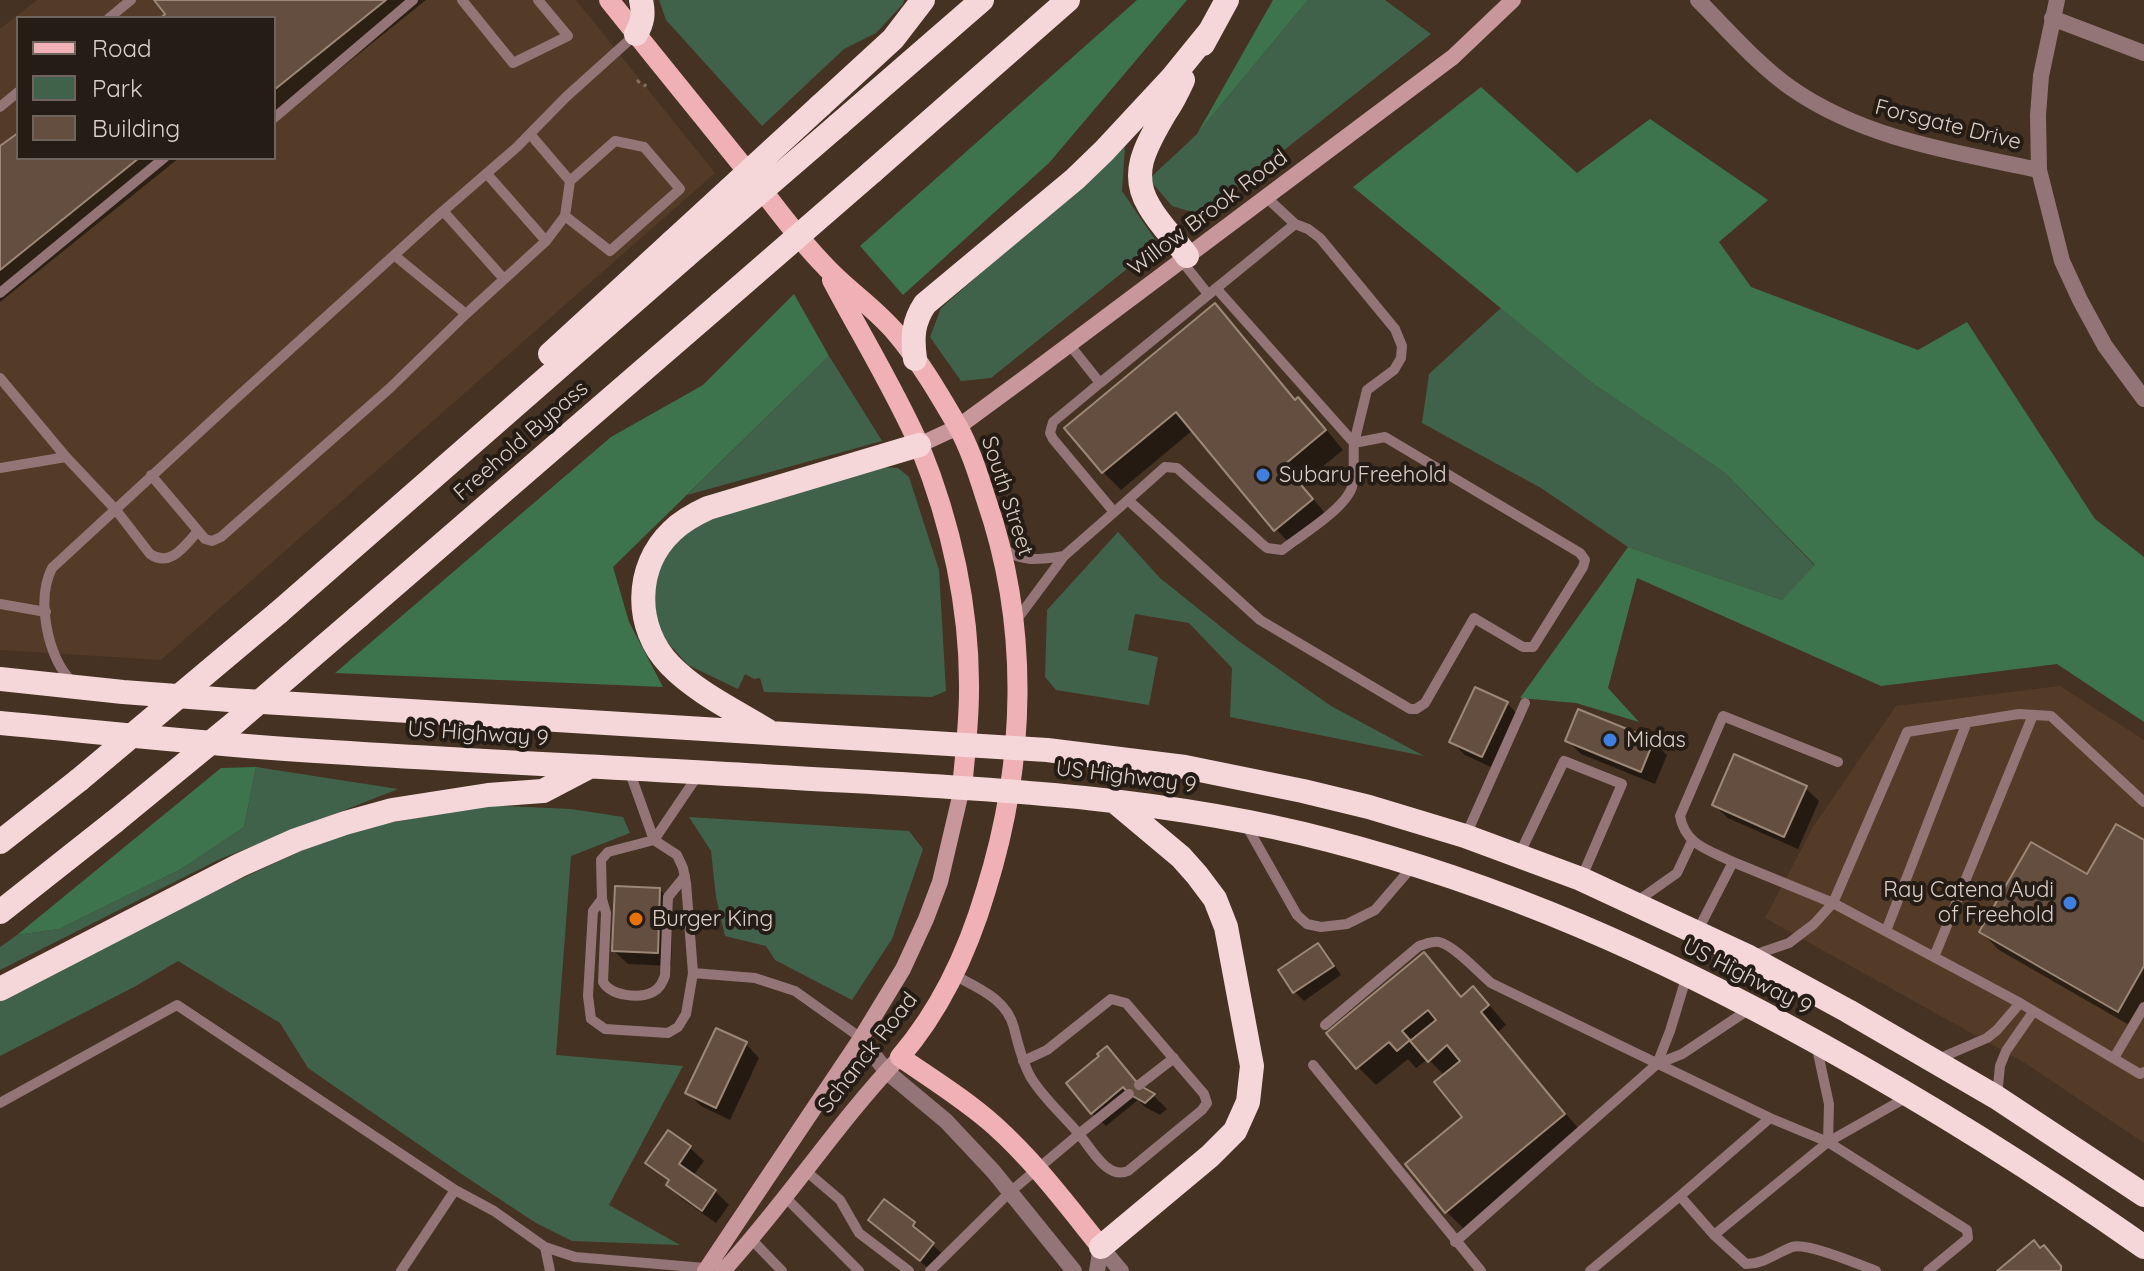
<!DOCTYPE html>
<html>
<head>
<meta charset="utf-8">
<style>
  body { margin:0 }
  #map { position:relative; width:2144px; height:1271px; overflow:hidden; background:#453223; font-family:Quicksand,sans-serif }
  canvas { display:block }
  .legend { position:absolute; left:16px; top:16px; width:260px; height:144px; box-sizing:border-box; background:#251c16; border:2px solid #6e645c; margin:0; padding:10px 14px; list-style:none; font-size:24px; color:#dccfc6 }
  .legend li { display:flex; align-items:center; gap:16px; height:40px }
  .legend b { width:40px; border:2px solid #6e645c }
</style>
</head>
<body>
<div id="map">
<canvas width="2144" height="1271"></canvas>
<ul class="legend">
<li><b style="height:10px;background:#efb1b6"></b>Road</li>
<li><b style="height:22px;background:#41624a"></b>Park</li>
<li><b style="height:22px;background:#634e3f"></b>Building</li>
</ul>
</div>
<script>
const c = document.querySelector('canvas').getContext('2d');
c.lineJoin = 'round';
function paint(path, color) {
  c.fillStyle = color;
  c.fill(path, 'evenodd');
}
function strokePath(path, color, width, dash) {
  c.strokeStyle = color;
  c.lineWidth = width;
  c.lineCap = dash ? 'butt' : 'round';
  c.setLineDash(dash || []);
  c.stroke(path);
}
function write(font, color, halo, rows, align = 'center') {
  c.font = font + ' Quicksand,sans-serif';
  c.lineWidth = 8;
  c.setLineDash([]);
  c.textBaseline = 'middle';
  c.strokeStyle = halo;
  c.fillStyle = color;
  for (const [text, x, y, turn = 0] of rows) {
    c.save();
    c.translate(x, y);
    c.rotate((+turn || 0) * Math.PI / 180);
    c.textAlign = isNaN(turn) ? turn : align;
    if (halo) c.strokeText(text, 0, 0);
    c.fillText(text, 0, 0);
    c.restore();
  }
}
paint(new Path2D(`
  M37,0H576L715,173L161,660L0,650V29ZM18,18H274V158H18Z
  M2060,686L2144,740V1143L2025,1063L1765,918L1813,827L1896,706Z`), '#543b27');
paint(new Path2D(`
  M659,0H904L903,4L876,33L844,49L762,126L666,20Z
  M1308,0H1385L1431,34L1202,215L1172,206L1149,179L1197,134Z
  M1125,147L1122,191L1158,244L991,378L961,381L930,337L941,308Z
  M1501,308L1592,383L1724,472L1815,566L1782,600L1628,547L1541,488L1422,423L1429,374Z
  M829,356L882,441L687,495Z
  M879,467L898,468L909,477L939,570L946,691L932,697L764,692L760,678L754,679L745,674L738,689L688,665L658,632L651,585L676,537L701,521Z
  M1118,532L1160,578L1240,642L1331,706L1424,756L1230,717L1232,668L1189,623L1135,614L1128,650L1158,657L1149,705L1056,690L1045,677L1047,610Z
  M256,767L398,789L220,859L0,970V947L17,935L59,929L181,869L244,827Z
  M483,805L571,809L623,817L630,833L571,856L556,1055L683,1066L609,1205L680,1245L572,1241L536,1223L460,1173L308,1068L280,1023L178,961L134,987L0,1056V1000L193,901L342,832Z
  M689,817L909,831L923,849L892,939L852,1000L775,960L766,946L725,936L716,897L711,851Z`), '#41624a');
paint(new Path2D(`
  M1137,0H1187L1049,163L903,295L860,246Z
  M1273,0H1308L1197,134Z
  M1481,87L1577,173L1650,119L1768,200L1719,242L1751,287L1918,350L1967,322L2095,519L2144,557V722L2057,664L1881,686L1637,578L1608,688L1639,722L1576,703L1520,698L1628,547L1782,600L1815,565L1724,472L1592,383L1353,187Z
  M794,294L829,356L613,567L629,622L663,687L335,673L611,437L703,385Z
  M256,767L244,827L181,869L59,929L17,935L221,768Z`), '#3d744e');
paint(new Path2D(`
  M156,0H426L274,122V18H164L168,15Z
  M18,135V158H179L0,302V147Z
  M1215,306L1233,324L1297,401L1298,400L1317,418L1343,450L1301,484L1329,518L1294,548L1276,529L1193,430L1121,490L1103,472Z
  M1507,703L1520,717L1495,769L1465,755L1451,741Z
  M1568,741H1653L1667,755L1655,784L1581,754Z
  M1805,788L1819,801L1798,849L1728,818L1714,805Z
  M2144,842V1015L2136,1029L1999,950L1981,932L2088,876Z
  M659,889L673,903L671,966L628,964L614,951Z
  M1318,945L1327,954L1341,975L1304,1001L1295,992L1280,971Z
  M1424,955L1462,998L1473,989L1491,1007L1506,1025L1498,1032L1582,1133L1465,1230L1447,1212L1408,1164L1465,1117L1445,1076L1428,1059L1416,1068L1408,1059L1376,1085L1358,1067Z
  M746,1044L759,1058L730,1120L701,1106L687,1092Z
  M1102,1057L1142,1089L1154,1096L1167,1109L1160,1115L1145,1107L1138,1100L1106,1126L1092,1113Z
  M669,1133L690,1148L704,1161L693,1176L715,1191L729,1205L716,1223L682,1199L668,1185L670,1183L648,1163Z
  M870,1220L914,1224L927,1237L926,1239L947,1258L932,1271L884,1234Z`), '#0007');
const building = new Path2D(`
  M154,0H386L274,90V18H161L165,14Z
  M18,133V158H139L0,270V146Z
  M1215,303L1295,400L1298,397L1326,430L1284,465L1313,499L1274,531L1176,412L1102,473L1064,428Z
  M1475,687L1508,702L1482,757L1449,742Z
  M1578,709L1654,740L1641,772L1565,741Z
  M1734,754L1807,786L1784,837L1712,805Z
  M2116,824L2144,840V966L2118,1012L1979,932L2031,842L2087,874Z
  M615,886L660,888L658,953L612,951Z
  M1318,943L1334,966L1293,993L1278,970Z
  M1424,952L1461,997L1473,986L1489,1005L1481,1012L1565,1114L1445,1213L1405,1164L1462,1117L1434,1082L1460,1061L1447,1045L1428,1062L1410,1041L1436,1020L1428,1010L1402,1031L1410,1040L1397,1051L1389,1042L1356,1069L1326,1033Z
  M716,1028L747,1042L716,1108L685,1093Z
  M1107,1046L1139,1085L1155,1094L1145,1103L1129,1094L1123,1087L1091,1114L1066,1083L1099,1056L1097,1054Z
  M668,1130L691,1146L679,1164L716,1190L702,1211L666,1185L669,1180L645,1163Z
  M884,1199L915,1222L913,1226L934,1243L920,1261L868,1220Z
  M2034,1240L2040,1248L2044,1245L2061,1266V1271H1997Z`);
paint(building, '#634e3f');
strokePath(building, '#9d8776', 2);
strokePath(new Path2D(`
  M637,80L644,87L646,84`), '#817164', 3, [4, 6]);
strokePath(new Path2D(`
  M462,0L513,63L568,36L538,0
  M109,18L131,0
  M0,107L18,92
  M274,118L413,0
  M487,174L546,241L565,216L610,251L680,189L644,147L615,141L570,181L530,134
  M444,212L504,279
  M565,216L570,181
  M394,255L466,314L546,241
  M1181,260L1208,294
  M0,293L164,158
  M1069,344L1100,383L1053,422L1050,433L1053,439L1114,512
  M0,378L66,457
  M1100,383L1295,224
  M0,468L66,457L116,510L150,554C171,568 185,545 198,531
  M151,475L205,539L212,541L221,537L390,388L466,314
  M1128,500L1165,467L1177,468L1261,543L1267,548L1282,550C1300,536 1345,509 1352,487C1355,474 1353,457 1354,443L1216,288
  M1002,547C1021,564 1042,559 1064,556
  M0,604L46,612
  M1015,622L1064,556L1128,500L1260,620L1410,709H1416L1425,703L1474,618L1523,647H1533L1583,567L1585,560L1580,553L1385,437L1354,443L1367,390L1394,370L1401,358L1402,346L1395,329L1320,238L1308,229L1295,224L1266,197
  M73,683C47,657 36,600 52,568L232,402L434,219L517,147L566,97L636,34
  M629,770L654,840L698,775
  M1245,823L1297,915L1307,924L1321,927L1347,924L1375,910L1412,867
  M1466,835L1525,703
  M654,840L677,855L683,868L686,883L693,973L686,1014L678,1027L668,1033L605,1029L591,1019L588,996L593,911L602,899L601,860L608,852Z
  M1519,855L1564,761L1622,784L1581,879
  M1733,862L1833,903L2020,1003L2140,1074L2144,1072
  M602,899L606,913L603,982C611,996 639,999 653,992C660,988 662,983 665,976L668,897L685,876
  M1636,902L1677,873L1692,841
  M1886,931L1967,722
  M1697,932L1733,862C1709,850 1685,845 1680,816L1723,716L1838,762
  M1751,956L1789,943L1814,924L1833,903L1907,732L2019,714L2051,716L2144,802
  M1934,957L2033,715
  M693,973L755,978L795,991L861,1038
  M1325,1025L1419,946C1426,944 1432,941 1439,942C1455,946 1478,972 1491,983L1770,1118L1680,1196L1714,1235L1828,1142L1909,1096
  M1816,1044L1829,1104L1828,1142
  M2114,1058L2144,1007
  M1938,1059L1987,1038L1997,1030L2020,1003
  M1023,1061L1047,1050L1111,999L1126,1003L1204,1094L1207,1103L1202,1110L1128,1171C1107,1180 1091,1148 1079,1134L1129,1094
  M1657,1064L1670,1031L1687,975
  M1313,1065L1481,1271
  M1139,1085L1174,1058
  M1997,1096L2000,1066L2006,1051L2033,1012
  M0,1103L177,1005L455,1190L494,1211L545,1247L575,1257L705,1268
  M1770,1118L1828,1142L1967,1230L1968,1238L1928,1271
  M806,1171L840,1200L859,1233L909,1271
  M786,1198L859,1271
  M1714,1235L1746,1264C1764,1264 1776,1253 1792,1247C1807,1242 1860,1265 1876,1271
  M752,1240L782,1271
  M1455,1242L1657,1064L1682,1054L1751,1008
  M545,1247L550,1271
  M401,1271L455,1190
  M930,1271L1010,1192L1079,1134C1063,1115 1042,1097 1030,1076C1022,1061 1018,1044 1014,1028C1007,999 978,988 954,975
  M1590,1271L1680,1196`), '#937577', 10);
strokePath(new Path2D(`
  M1698,0C1728,30 1757,64 1791,88C1864,139 1954,152 2039,170
  M2057,0L2041,76L2038,115L2039,170L2062,261L2080,300L2105,346L2144,399
  M2052,18L2144,53
  M861,1038L886,1071L946,1121L993,1171L1074,1271
  M1101,1247L1121,1271
  M1097,1271L1101,1247`), '#937577', 16);
strokePath(new Path2D(`
  M919,445L958,427L1026,377L1453,57L1513,0
  M705,1271L861,1038L903,969L926,919L940,882L962,788
  M723,1271C786,1203 836,1124 900,1057`), '#c7979b', 16);
strokePath(new Path2D(`
  M609,0C656,59 704,118 751,176C775,206 798,239 825,266C847,290 875,308 896,333C919,360 939,394 957,425C970,448 978,474 986,499C1030,626 1026,762 986,890C968,951 942,1008 900,1057C932,1079 966,1100 995,1126C1035,1162 1067,1205 1101,1247
  M832,280C861,335 895,390 920,447C951,523 970,609 969,691C969,723 965,756 962,788`), '#efb1b6', 20);
strokePath(new Path2D(`
  M636,34C643,22 644,14 641,0
  M1203,44L1227,0
  M1183,80C1178,91 1172,103 1165,113C1148,143 1128,172 1149,206C1159,224 1175,239 1187,256
  M820,106L893,39L923,0
  M838,125L982,0
  M872,172L1068,0
  M550,354L672,242
  M915,359C912,337 913,322 925,304L1075,179L1104,151L1171,79L1210,31
  M278,613L685,257
  M358,617L721,303
  M0,679L123,692L230,700L1047,750L1185,767L1303,791L1369,807L1465,836L1581,879L1749,957L1848,1011L1996,1097L2144,1195
  M0,723C86,731 173,740 259,747C432,760 606,766 779,777C964,788 1148,793 1328,840C1503,885 1661,956 1818,1043C1930,1105 2039,1173 2144,1247
  M768,731C736,711 697,693 670,665C634,628 634,567 672,531C682,521 695,514 708,508L919,445
  M0,842L79,780
  M0,912L114,822
  M0,989L240,865L296,840L345,823L392,810L488,795L543,791L587,768
  M1101,1247L1210,1156L1235,1131L1248,1102L1252,1066L1226,927L1215,899L1197,875L1181,857L1113,800`), '#f5d7d9', 24);
strokePath(new Path2D(`
  M672,242L820,106
  M685,257L838,125
  M721,303L872,172
  M79,780L278,613
  M114,822L237,721L358,617`), '#f5d7d9', 24);
for (const [x, y, r, color] of [
  [1263,475,8,"#3f7fe0"],
  [1610,740,8,"#3f7fe0"],
  [2070,903,8,"#3f7fe0"],
  [636,919,8,"#e8710a"]
]) {
  const dot = new Path2D();
  dot.arc(x, y, r, 0, 2 * Math.PI);
  c.fillStyle = color;
  c.fill(dot);
  strokePath(dot, '#251c16', 3);
}
write('22px', '#dccfc6', '#251c16', [
  ["Forsgate Drive",1948,125,14],
  ["Willow Brook Road",1208,213,-37],
  ["Freehold Bypass",521,441,-41],
  ["South Street",1007,496,72],
  ["US Highway 9",478,734,4],
  ["US Highway 9",1126,777,7],
  ["US Highway 9",1747,977,27],
  ["Schanck Road",868,1053,-52]
]);
write('22px', '#dccfc6', '#251c16', [
  ["Subaru Freehold",1279,475],
  ["Midas",1626,740],
  ["Ray Catena Audi",2054,890,"right"],
  ["of Freehold",2054,915,"right"],
  ["Burger King",652,919]
], 'left');
</script>
</body>
</html>
